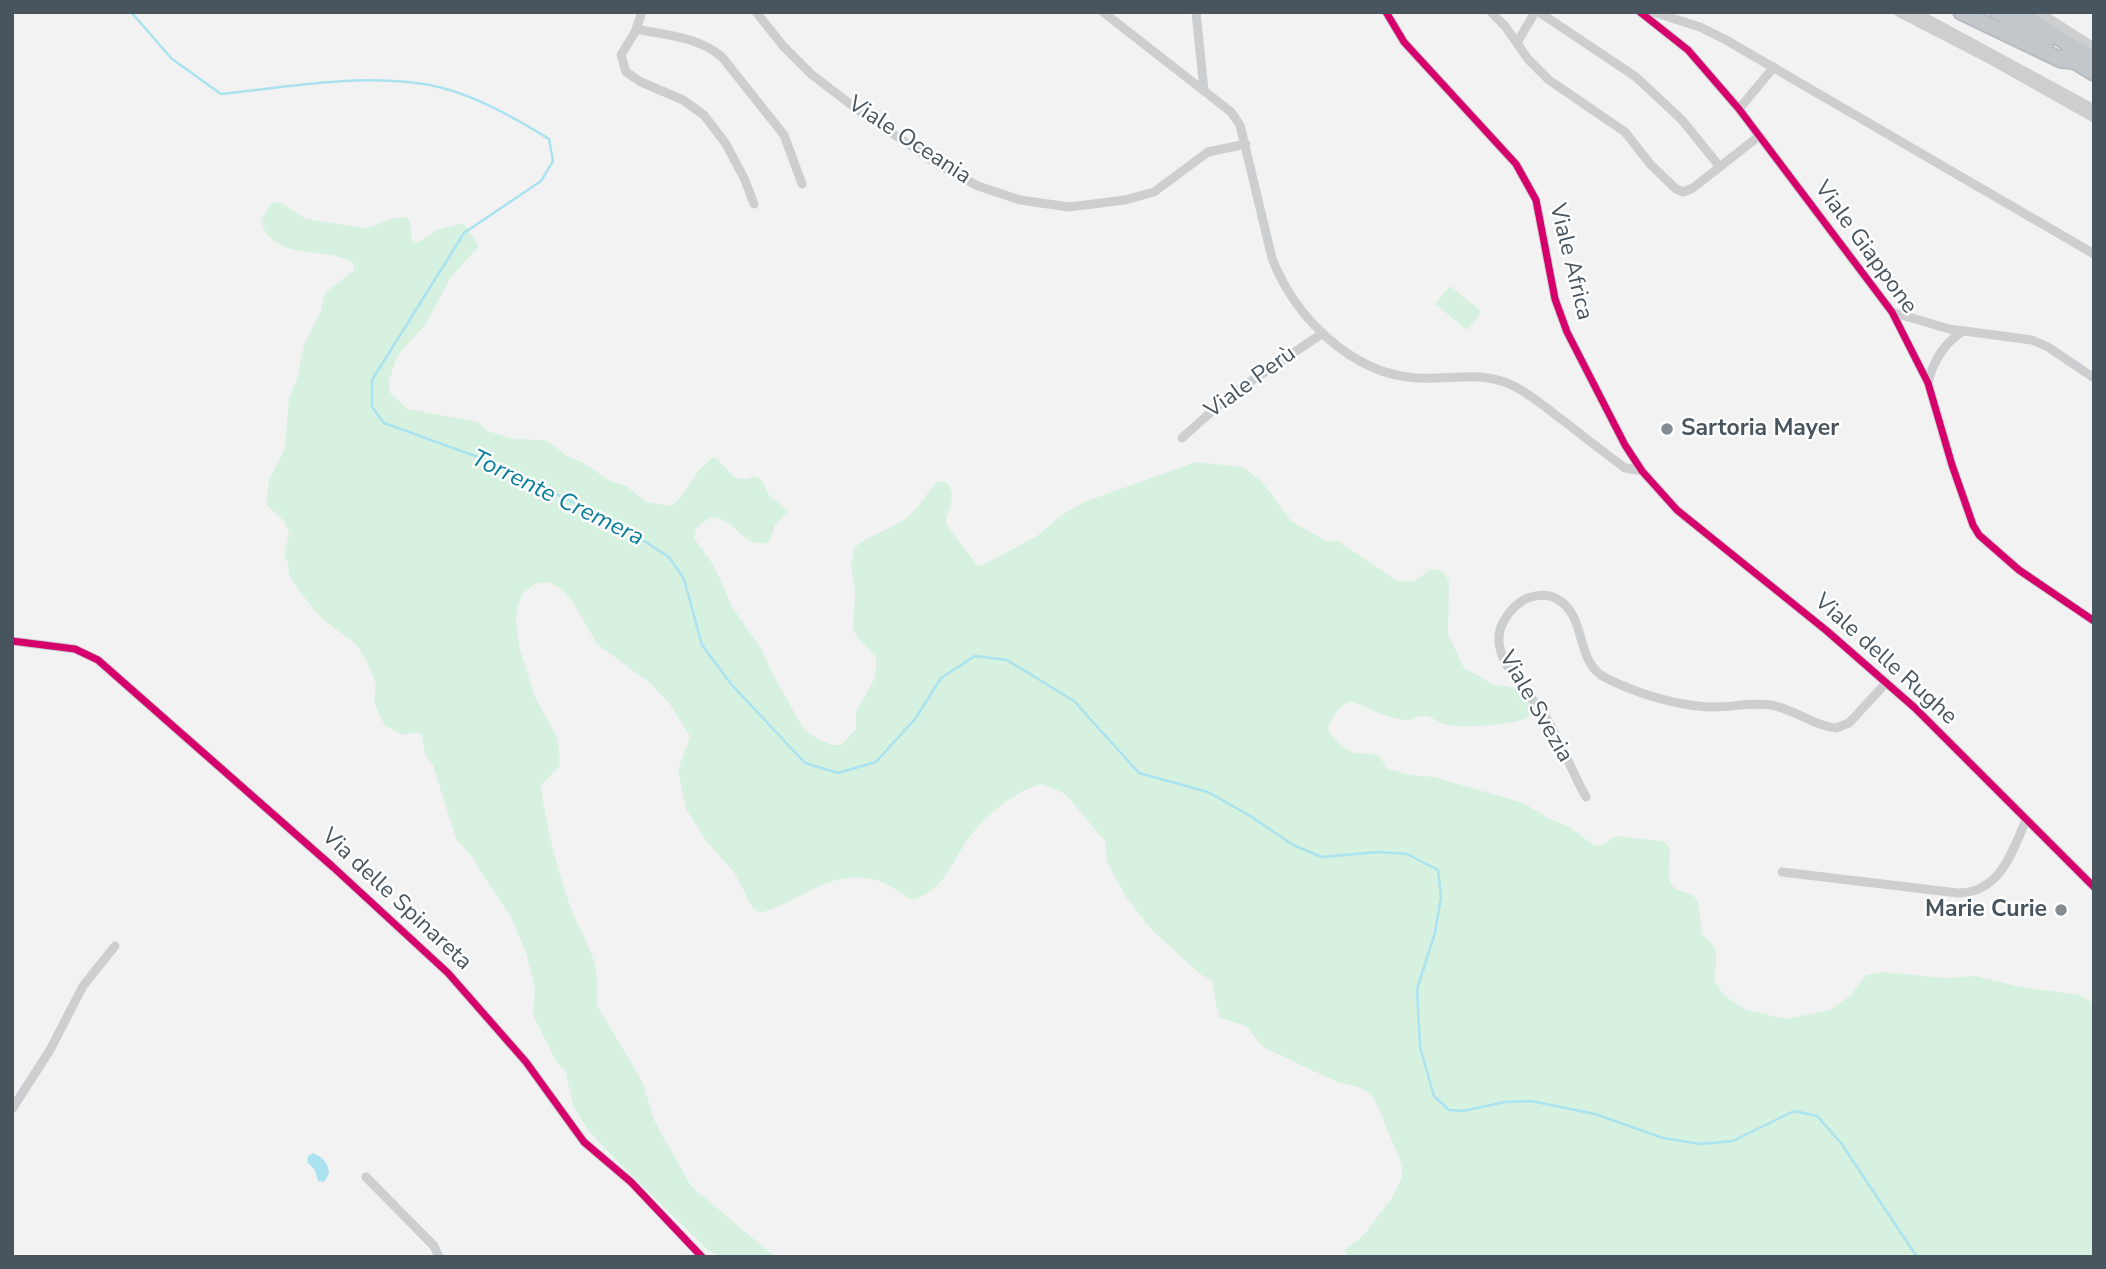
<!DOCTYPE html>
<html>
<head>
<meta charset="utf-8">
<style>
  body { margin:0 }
  #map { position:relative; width:2106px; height:1269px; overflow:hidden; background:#f2f2f2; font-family:"Nunito Sans",sans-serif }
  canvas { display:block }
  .frame { position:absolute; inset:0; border:14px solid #48555f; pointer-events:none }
</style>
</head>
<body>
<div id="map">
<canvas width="2106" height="1269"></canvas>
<div class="frame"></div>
</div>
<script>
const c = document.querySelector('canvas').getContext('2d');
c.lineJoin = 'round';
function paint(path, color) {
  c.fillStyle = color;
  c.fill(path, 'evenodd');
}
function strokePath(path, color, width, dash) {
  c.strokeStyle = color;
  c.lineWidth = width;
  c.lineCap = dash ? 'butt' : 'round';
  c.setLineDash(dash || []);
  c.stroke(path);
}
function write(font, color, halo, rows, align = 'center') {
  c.font = font + ' "Nunito Sans",sans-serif';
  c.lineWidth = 5;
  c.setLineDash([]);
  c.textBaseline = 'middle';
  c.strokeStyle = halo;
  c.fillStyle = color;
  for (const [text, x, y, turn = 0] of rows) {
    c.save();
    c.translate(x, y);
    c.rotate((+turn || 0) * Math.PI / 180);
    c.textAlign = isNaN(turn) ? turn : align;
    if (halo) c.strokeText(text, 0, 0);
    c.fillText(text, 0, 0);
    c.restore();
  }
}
paint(new Path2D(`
  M275,202L281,203L306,219L364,228C380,227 387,217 405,217L410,221L412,240L417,243L437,230L463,223L479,246L451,277L425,325L397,356L389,381L390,393L408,409L478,422L488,431L512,439L546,440L567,456L582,462L610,481L626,486L647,502L671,506C690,492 691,472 714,457C729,467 732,487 754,476L761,479L769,495L788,511L775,525L769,543C739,547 739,520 711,517L696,528L694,538L714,566L732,607L762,650L773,675L804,729L817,739L832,745H841L856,729V711L873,682L877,665L875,656L856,636L853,627L855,592L851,565L854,548C869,535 887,531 904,520C918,511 925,494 937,482L945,481C959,496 948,506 946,524L977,565H983L1037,536L1059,517L1084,502L1196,462L1243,467L1262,482L1291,521L1327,542L1337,540L1396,580L1413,582L1431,569L1442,571L1449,581L1448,634L1464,668L1495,685L1519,688L1530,701L1533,714C1518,726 1468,728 1448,725C1439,724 1432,715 1423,716C1416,716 1410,722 1402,720C1385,717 1367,707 1351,701C1339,707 1331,716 1328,729C1333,738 1343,749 1353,752C1369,757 1378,747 1386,768L1409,775L1434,777L1523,803L1552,820L1568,826L1595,846L1603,845L1615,836L1664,841L1670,848L1669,875L1671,884L1677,890L1693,895L1698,902L1702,934L1714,946L1716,955L1715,982L1725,996L1746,1010L1787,1019L1830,1010L1850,996L1865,976L1882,972L1946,978L1975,976L2021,987L2080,995L2094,1004V1257H1349L1344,1250L1363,1236L1391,1199L1402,1178V1165L1377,1105L1371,1094L1358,1087L1337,1082L1263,1047L1246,1026L1220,1018C1215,1005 1215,993 1212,980L1200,974L1151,929L1126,897L1107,862L1105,841L1065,794L1043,784C1017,790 994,809 976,829C954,853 947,891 912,900C901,894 891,885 879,881C830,866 801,903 759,913L752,907L734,872L707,842L686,809L678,770L690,736L669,703L651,684L597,644L571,599L561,589L549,582L535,584L523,593L518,605L516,619L519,645L534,695L558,739L560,765L541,785C545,824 556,862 568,900C575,922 589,942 595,965C599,979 595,993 598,1007L643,1083L654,1120L691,1186L775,1257H722L709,1251L616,1160L588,1130L574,1108L565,1070L557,1063L533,1015L535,990L526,952L510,915L480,871L474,859L456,839L433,765L425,755L422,735L417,732L403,735L385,726L374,703L376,684L366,660L355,643L322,619L300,592L289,575L288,563L284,557L289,533L284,521L266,504L269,480L285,448L289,397L297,380L304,345L321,311L325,293L354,270V264C328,244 272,264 261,220L270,205Z
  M1450,286L1482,312L1467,330L1435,304Z`), '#d6f1e0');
paint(new Path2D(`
  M313,1153C323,1157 329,1164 329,1174L324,1182L318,1181L315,1170L307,1162L308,1156Z`), '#aae2f0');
strokePath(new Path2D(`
  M131,12L172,59L221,94C286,87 351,75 416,83C463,88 510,115 549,139L553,161L541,181L464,233L372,380V407L384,423L486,460L616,523L669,557L684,579L702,645L731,684L805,763L838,773L876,762L915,719L941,678L975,656L1007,660L1074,701L1139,773L1208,792L1252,817L1293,845L1322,857L1378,852L1407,854L1438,870L1441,897L1435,933L1417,989L1420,1047L1434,1096L1449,1110L1463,1111L1505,1102L1531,1101L1595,1114L1663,1138L1700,1144L1733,1141L1794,1111L1817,1116L1841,1143L1917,1257`), '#aae2f0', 2.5);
const trunk = new Path2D(`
  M1961,12L2061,60L2073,61
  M1997,12L2046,43
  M2018,12L2094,60
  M2066,56L2094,73`);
strokePath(trunk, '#b7bcc2', 18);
strokePath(new Path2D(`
  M642,12L635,32L621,55L626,72L641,82L683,100L704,115L726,144L744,178L754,204
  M756,12L784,47L811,74L858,110L942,167L978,186L1020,200L1069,207L1125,200L1154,192L1208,152L1246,144
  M1103,12L1231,112L1240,125L1272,258C1295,318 1352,374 1417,378C1452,380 1478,370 1512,385C1530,394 1545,407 1561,419C1582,435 1603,452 1625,468L1642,471
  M1196,12L1204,90
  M1386,12L1404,42L1516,164L1536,200L1555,299L1567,332L1625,445L1642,471L1677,510L1827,631L1915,708L2094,887
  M1491,12L1505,26L1528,59L1549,80L1625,132L1651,165L1676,189L1683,192L1693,188L1759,136
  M1539,12L1636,77L1682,120L1720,167
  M1640,12L1688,50L1739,109L1892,312L1928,383L1952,465L1973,525L1979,535L2019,570L2094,621
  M1653,12L1700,27L1726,40L2094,254
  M1898,12L1993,61L2094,118
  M1915,12L2094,109
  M636,29C666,35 699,37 722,57L784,135L802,184
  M1517,43L1535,12
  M1739,109L1774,67
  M1892,312L1949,329L2032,340L2048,347L2094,378
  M1928,383C1933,361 1943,344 1963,331
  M1182,438L1229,396L1323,333
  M12,641L75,649L98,660L333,867L448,973L526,1062L584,1142L631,1182L702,1257
  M1586,797C1571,770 1561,741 1545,716C1527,688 1480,652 1507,616C1511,610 1516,605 1522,601C1532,595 1547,593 1557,599C1588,616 1574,662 1606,678C1636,693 1674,705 1708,707C1729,708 1750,702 1771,705C1794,709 1814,726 1836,728L1849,723L1886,683
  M1782,872L1958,893C2000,893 2012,852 2026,820
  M12,1109L50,1050L83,986L115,946
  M366,1177L434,1246L439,1257`), '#ccced0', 9);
strokePath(new Path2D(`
  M2038,12L2094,48`), '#ccced0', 10);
strokePath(trunk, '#c2c7cb', 14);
strokePath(new Path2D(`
  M1386,12L1404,42L1516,164L1536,200L1555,299L1567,332L1625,445L1642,471L1677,510L1827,631L1915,708L2094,887
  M1640,12L1688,50L1739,109L1892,312L1928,383L1952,465L1973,525L1979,535L2019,570L2094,621
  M12,641L75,649L98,660L333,867L448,973L526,1062L584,1142L631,1182L702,1257`), '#d6006c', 7);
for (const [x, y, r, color] of [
  [1667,429,7,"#848c92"],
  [2061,910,7,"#848c92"]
]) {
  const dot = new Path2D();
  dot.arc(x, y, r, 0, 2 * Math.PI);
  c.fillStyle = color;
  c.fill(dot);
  strokePath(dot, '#fff', 2.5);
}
write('23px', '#48555f', '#fff', [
  ["Viale Oceania",909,141,33],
  ["Viale Giappone",1865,248,54],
  ["Viale Africa",1570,262,76],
  ["Viale Perù",1251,383,-36],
  ["Viale delle Rughe",1885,660,42],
  ["Viale Svezia",1535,707,60],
  ["Via delle Spinareta",396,900,43]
]);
write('bold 23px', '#48555f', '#fff', [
  ["Sartoria Mayer",1681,429],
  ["Marie Curie",2047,910,"right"]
], 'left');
write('italic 24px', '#097e9a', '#fff', [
  ["Torrente Cremera",557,499,26]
]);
</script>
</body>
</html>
